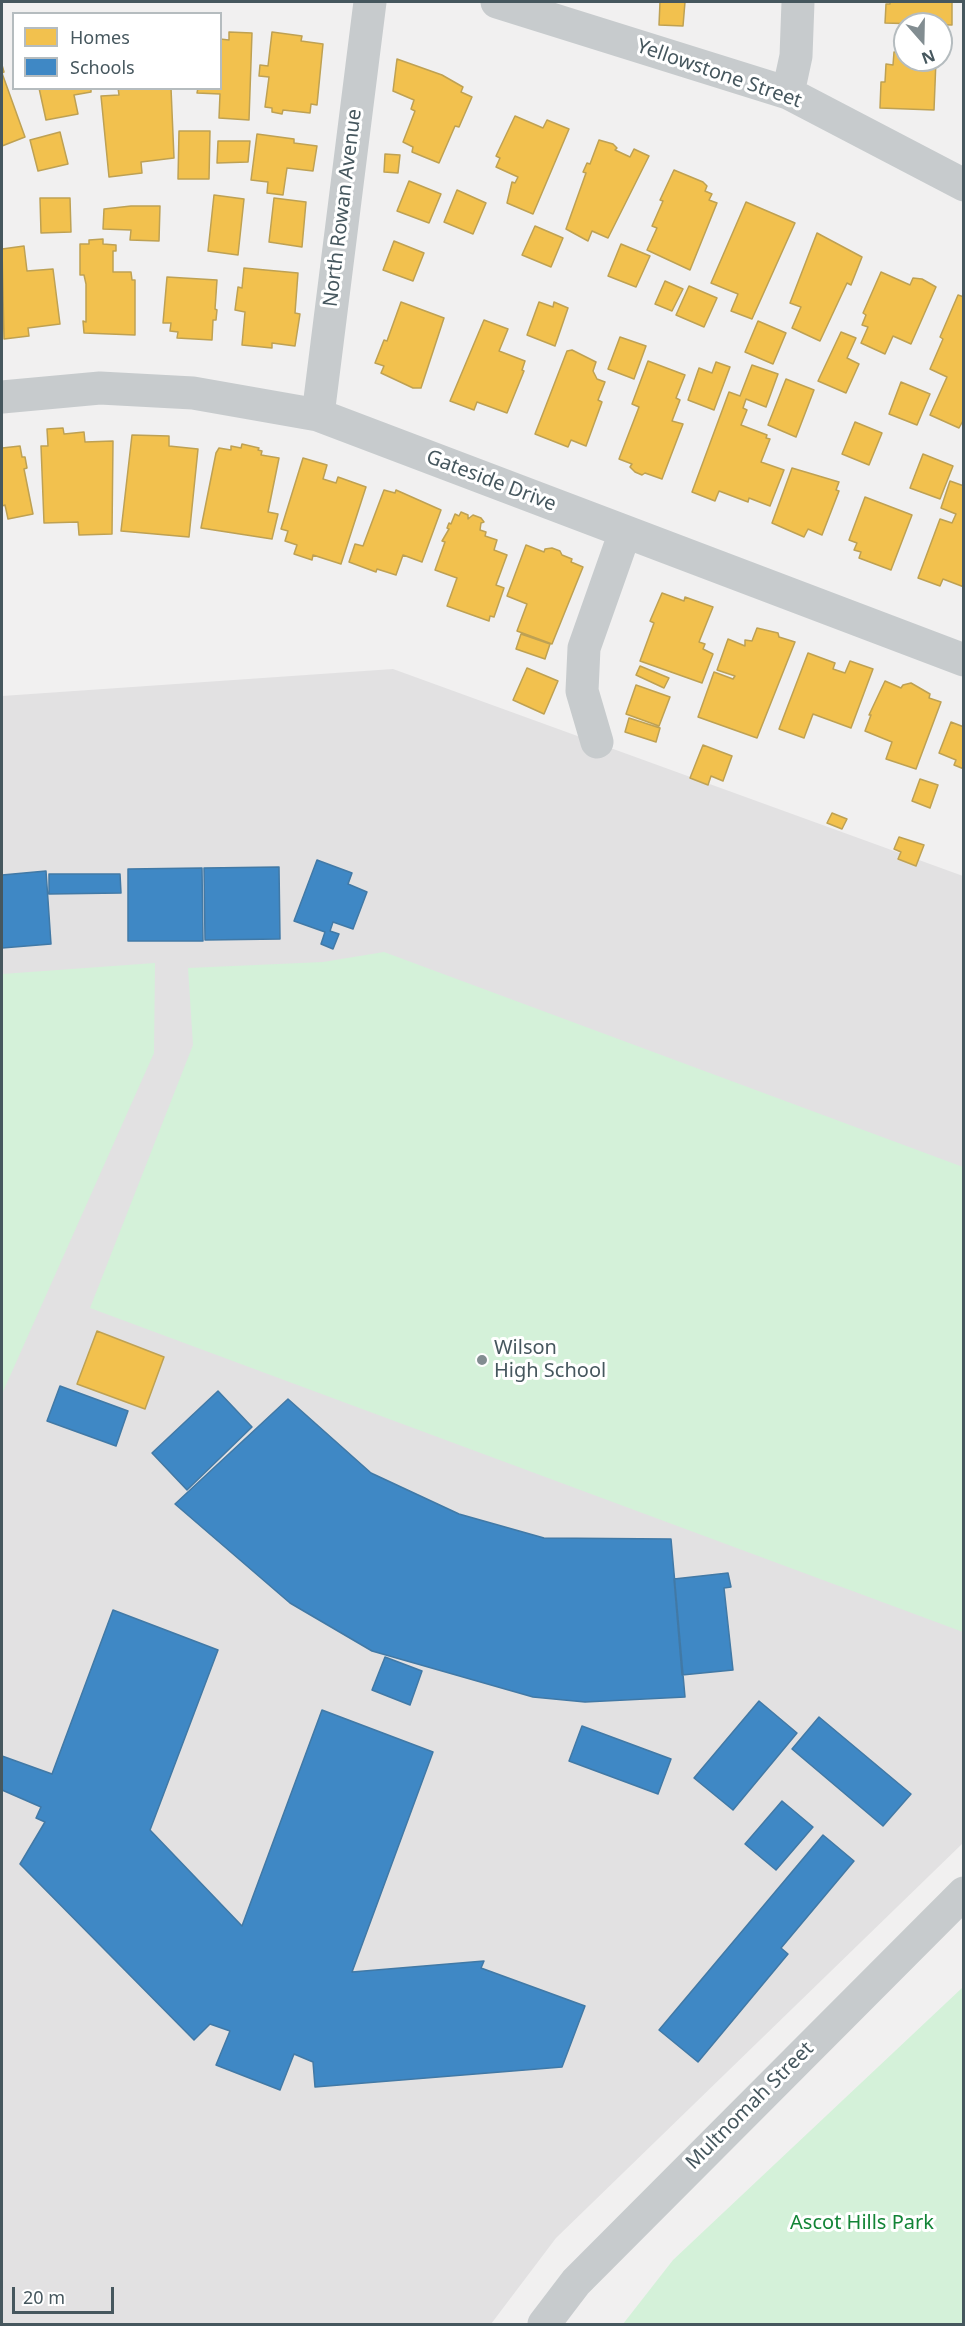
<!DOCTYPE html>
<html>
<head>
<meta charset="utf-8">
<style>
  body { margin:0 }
  #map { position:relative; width:965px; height:2326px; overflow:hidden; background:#f1f0f0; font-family:"Noto Sans",sans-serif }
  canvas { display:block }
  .frame { position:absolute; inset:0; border:3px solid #46575e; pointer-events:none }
  .legend { position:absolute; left:12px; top:12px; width:210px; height:78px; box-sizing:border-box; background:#fff; border:2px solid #b5bcbf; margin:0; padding:8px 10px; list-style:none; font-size:18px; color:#46575e }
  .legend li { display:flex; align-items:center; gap:12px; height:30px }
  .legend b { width:30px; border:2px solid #b5bcbf }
  .north { position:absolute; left:893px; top:12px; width:60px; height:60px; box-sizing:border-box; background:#fff; border:2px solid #b5bcbf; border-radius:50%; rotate:160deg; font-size:16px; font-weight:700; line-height:24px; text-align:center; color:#46575e }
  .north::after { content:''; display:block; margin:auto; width:21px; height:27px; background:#828d91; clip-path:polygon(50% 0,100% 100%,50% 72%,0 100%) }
  .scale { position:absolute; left:12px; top:2287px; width:102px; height:27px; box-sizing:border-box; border:3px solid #46575e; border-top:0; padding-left:8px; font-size:18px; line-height:21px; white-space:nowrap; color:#46575e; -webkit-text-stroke:4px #fff; paint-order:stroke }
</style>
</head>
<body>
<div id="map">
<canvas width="965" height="2326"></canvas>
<div class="frame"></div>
<ul class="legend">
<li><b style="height:16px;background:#f2c14e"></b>Homes</li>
<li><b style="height:16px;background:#3f88c5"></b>Schools</li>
</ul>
<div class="north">N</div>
<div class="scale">20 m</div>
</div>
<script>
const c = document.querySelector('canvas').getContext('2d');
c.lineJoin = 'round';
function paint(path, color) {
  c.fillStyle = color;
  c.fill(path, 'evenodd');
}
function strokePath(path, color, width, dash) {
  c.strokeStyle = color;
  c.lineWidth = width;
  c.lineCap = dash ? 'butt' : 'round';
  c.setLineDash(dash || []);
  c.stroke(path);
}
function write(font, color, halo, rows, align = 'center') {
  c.font = font + ' "Noto Sans",sans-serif';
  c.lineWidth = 6;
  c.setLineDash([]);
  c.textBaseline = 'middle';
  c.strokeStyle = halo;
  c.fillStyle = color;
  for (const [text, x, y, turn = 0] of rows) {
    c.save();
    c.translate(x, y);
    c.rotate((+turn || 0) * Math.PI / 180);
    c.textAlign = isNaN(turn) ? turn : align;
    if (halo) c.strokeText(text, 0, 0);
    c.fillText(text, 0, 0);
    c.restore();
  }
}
paint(new Path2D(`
  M393,669L963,876V1843L556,2238L491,2324H2V696Z`), '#e2e1e2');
paint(new Path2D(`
  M384,952L963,1167V1632L90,1308L193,1045L188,968L323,962Z
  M155,963L154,1053L2,1394V974Z
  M963,1987V2324H623L673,2260Z`), '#d4f1d9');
const homes = new Path2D(`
  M660,2H685L683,26L659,25Z
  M890,2H952V25L885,23L886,4H890Z
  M229,32L252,33L249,120L219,118L220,94L197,93L198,88H220V39L229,40Z
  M272,32L302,36L301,41L323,44L317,105L311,104L310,113L283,110L282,114L272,112V108L265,107L269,77L259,76L260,65L268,66Z
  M894,52L905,53V60H936L934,110L880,108L881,82H885L886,64L893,65Z
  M397,59L442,75L463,87L461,92L472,97L459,127L455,126L439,163L412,152L413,147L403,142L415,111L411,109L414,100L393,91Z
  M2,65L4,72L2,73L25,137L2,146Z
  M39,88H91V92L74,95L78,114L46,120Z
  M118,88H171L174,158L141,162L142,173L109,177L101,96L119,95Z
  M515,116L543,128L547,120L569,129L533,214L507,203L512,182L515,183L518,177L496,167L500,158L496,156Z
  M179,131H210L209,179H178Z
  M60,132L68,164L38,171L30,140Z
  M257,134L294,139V143L317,146L313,171L287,168L283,195L267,193L268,182L251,180Z
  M599,140L613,144L617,148L615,150L630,157L634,149L649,156L608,238L592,231L588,241L566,229L586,173L583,172L587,163L590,164Z
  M218,141H250L248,162L217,163Z
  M385,154L400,155L398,173L384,172Z
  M674,170L703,182L707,186L705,191L712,194L709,200L717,203L690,270L647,250L657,228L652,226L663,201L660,200Z
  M409,181L441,194L429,223L397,211Z
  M457,190L486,203L473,234L444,222Z
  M214,195L244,199L238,255L208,251Z
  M40,198H70L71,232L41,233Z
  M274,198L306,202L302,247L269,242Z
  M746,202L795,223L752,319L731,311L738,294L711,283Z
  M131,206H160L159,241L130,240L131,230L103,229L104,209Z
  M535,226L563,238L551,267L522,255Z
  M817,233L862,257L851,285L847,283L820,341L792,328L801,307L790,303Z
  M103,239V244L116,245V251H113V272H131L132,280H135V335L84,333L83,321L86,322V284L84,275H80V244H89V240Z
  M394,241L424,253L413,281L383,270Z
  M621,244L650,256L636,287L608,276Z
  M24,246L27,271L53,269L60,324L28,328L29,336L4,339L2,249Z
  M244,268L298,273L295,313L300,314L295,346L272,343V348L242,345L245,312L235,310L238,287L242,288Z
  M881,272L910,285L913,278L922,279L936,287L911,344L893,336L885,354L861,343L868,327L862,325L866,315L863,313Z
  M167,277L217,280L215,309L217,310L216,320H213L212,340L177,338L178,332L170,331L171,323H163Z
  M665,281L683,289L672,311L655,304Z
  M689,286L717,298L704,327L676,315Z
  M958,295L964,297V419L959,428L930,415L947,377L930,369L943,339L940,337Z
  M401,302L444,318L421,388H413L381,373L384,366L375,363L384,340L387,341Z
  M539,302L553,307L554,302L568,308L555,346L527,335Z
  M484,320L508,329L499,351L525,361L522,370L524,371L507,413L477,402L474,410L450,401Z
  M758,321L786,333L773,364L745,352Z
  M841,332L856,338L847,358L859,364L846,393L818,381Z
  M620,337L646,346L634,379L608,369Z
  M572,350L596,362L593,371L597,379L605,382L598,400L602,402L586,446L571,440L568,447L535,434L567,351Z
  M648,361L685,375L676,398L680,400L672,421L683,424L662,479L645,473L642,475L635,472L630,467L632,464L619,459L639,407L632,404Z
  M716,362L730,367L714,410L688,400L699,368L712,373Z
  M752,365L778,374L766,407L746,399L743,408L747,410L741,425L767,435L766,438L770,439L761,462L784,470L770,506L749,498L748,502L719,491L715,501L692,492L729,392L740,396Z
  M786,379L814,390L796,437L768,425Z
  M901,382L930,394L917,425L889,414Z
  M855,422L882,433L869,465L842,454Z
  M63,428L64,434L84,432L85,442L113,441L112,534L79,535L78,522L44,523L41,446H48L47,429Z
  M132,435L169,436V446L198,449L189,537L121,531Z
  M242,444L259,448L258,450L262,451L261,455L279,458L268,512L278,514L272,539L201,528L216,453L219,448L231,450V446L241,448Z
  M20,446L22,457H25L27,468L24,469L33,514L8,519L5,505L2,506V448Z
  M923,454L953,466L940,499L910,488Z
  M303,458L327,465L323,479L336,483L338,477L366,487L341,564L313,555L312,560L294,554L297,545L285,541L288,531L281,529Z
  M792,468L839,482L836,490L839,491L822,535L808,529L804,537L772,523Z
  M950,481L964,486V587L943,579L940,586L918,578L940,519L952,523L956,514L941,508Z
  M384,490L395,493L396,490L441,510L422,562L403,555L396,575L377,569L376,572L349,562L355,544L363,546Z
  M865,497L912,515L891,570L859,558L861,552L854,550L857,543L849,540Z
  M461,512L468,515V519L473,515L481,518L484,522L481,523L480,530L486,532L485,536L497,540L494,550L507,555L496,585L504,588L494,617L490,616L489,621L447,606L457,578L435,570L445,542L442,541L449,529L447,528L449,523L451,524L455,514L459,516Z
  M526,545L544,552L545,549L552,548L560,551L562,555L572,559L571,562L583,567L552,644L517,631L527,604L507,596Z
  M662,593L684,601L685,597L713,607L699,642L705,644L703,649L713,654L702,683L640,661L654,623L650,621Z
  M757,628L778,633L779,637L795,642L757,738L698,717L714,672L733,679L735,676L717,670L728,639L745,646V640L752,641Z
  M521,634L550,644L545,659L516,649Z
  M808,653L835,663L833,669L845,673L850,661L873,669L851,728L813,714L804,738L779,729Z
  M640,666L669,678L664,688L636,675Z
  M527,668L558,681L544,714L513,700Z
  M885,681L901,688L903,685L911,683L930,694L929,698L941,702L916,769L886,759L892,742L865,731L871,715H869Z
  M636,685L670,697L659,726L626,714Z
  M629,718L660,728L656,742L625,732Z
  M951,722L964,727V769L954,765L956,760L939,753Z
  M703,745L732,756L723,781L711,776L708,785L690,778Z
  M920,779L938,785L930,808L912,801Z
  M832,813L847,819L842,829L827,823Z
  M899,837L924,845L916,866L898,859L901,852L894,849Z
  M97,1331L164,1357L145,1409L77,1384Z`);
paint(homes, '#f2c14e');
strokePath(homes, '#bea153', 1.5);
const schools = new Path2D(`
  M317,860L352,873L348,884L367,892L353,929L333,922L330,931L339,934L333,949L321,944L325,932L294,921Z
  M279,867L280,939L205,940L204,868Z
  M202,868L203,941H128V869Z
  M46,871L51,944L2,948V875Z
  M49,874H120L121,893L49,894Z
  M60,1386L128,1411L116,1446L47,1421Z
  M218,1391L252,1427L187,1490L152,1453Z
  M288,1399L371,1473L459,1514L544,1538L671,1539L685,1697L585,1702L533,1697L372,1651L290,1603L175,1504Z
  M728,1573L731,1587L724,1588L733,1670L682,1675L674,1579Z
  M113,1610L218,1650L150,1830L242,1926L322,1710L433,1752L352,1972L484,1961L481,1968L585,2006L562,2067L315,2087L313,2062L294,2054L280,2090L216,2065L230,2031L210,2024L194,2040L20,1864L45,1822L36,1818L41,1807L2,1790V1756L52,1774Z
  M385,1657L422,1671L410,1705L372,1690Z
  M759,1701L797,1733L733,1810L694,1778Z
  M819,1717L911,1794L883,1826L792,1749Z
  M582,1726L671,1759L658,1794L569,1761Z
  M782,1801L813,1827L776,1870L745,1844Z
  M823,1835L854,1861L781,1948L788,1954L698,2062L659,2030Z`);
paint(schools, '#3f88c5');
strokePath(schools, '#4179a6', 1.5);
strokePath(new Path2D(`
  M497,2L788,93L964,185
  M788,93L796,56L798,2
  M2,397L100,388L193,393L318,415L964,660
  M318,415L370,2
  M597,742L582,691L584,648L625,532`), '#c7cbcd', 33);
strokePath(new Path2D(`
  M544,2324L576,2282L964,1893`), '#c7cbcd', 33);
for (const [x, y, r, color] of [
  [482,1360,6,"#828d91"]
]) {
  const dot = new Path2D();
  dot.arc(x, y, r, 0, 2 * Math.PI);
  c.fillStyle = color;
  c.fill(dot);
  strokePath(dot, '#fff', 2);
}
write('20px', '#46575e', '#fff', [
  ["Yellowstone Street",719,74,19],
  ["North Rowan Avenue",343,208,-83],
  ["Gateside Drive",491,481,21],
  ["Multnomah Street",750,2106,-45]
]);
write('20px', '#46575e', '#fff', [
  ["Wilson",494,1348],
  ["High School",494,1371]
], 'left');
write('20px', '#128436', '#fff', [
  ["Ascot Hills Park",862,2223]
]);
</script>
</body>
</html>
